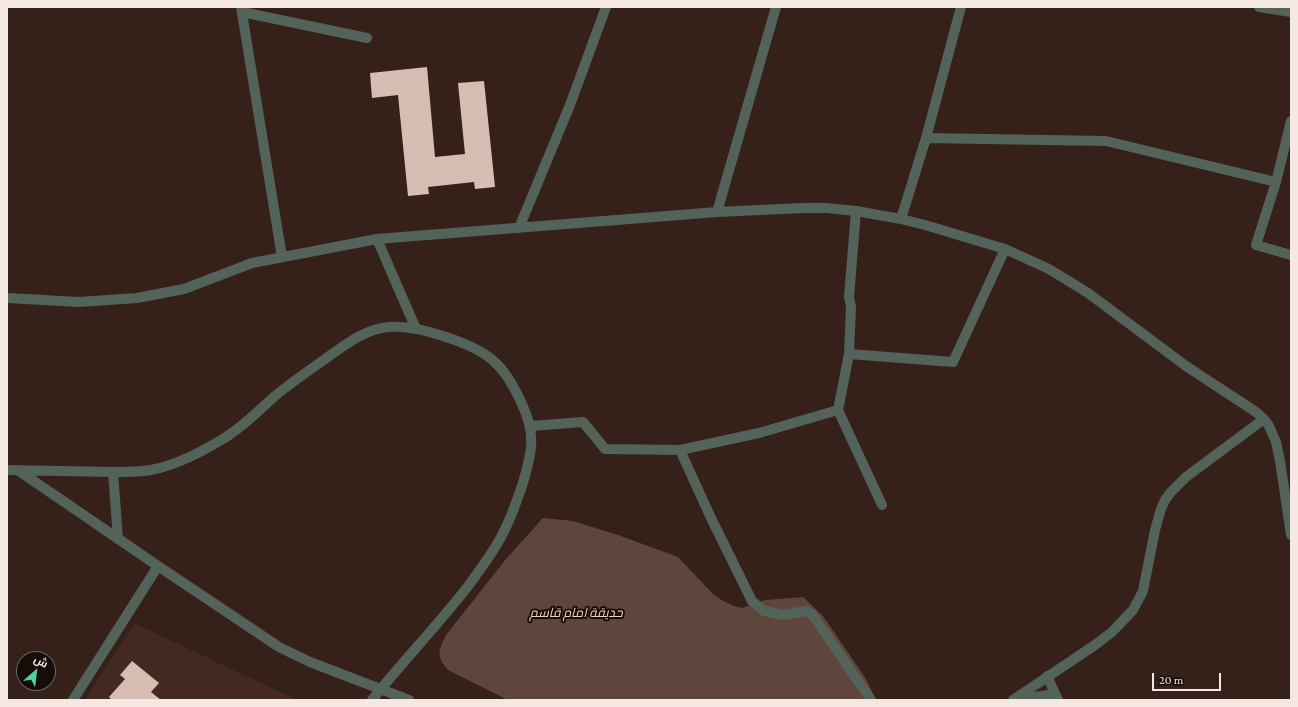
<!DOCTYPE html>
<html>
<head>
<meta charset="utf-8">
<style>
  body { margin:0 }
  #map { position:relative; width:1298px; height:707px; overflow:hidden; background:#35211a; font-family:"Crimson Pro",Cairo,serif }
  canvas { display:block }
  .frame { position:absolute; inset:0; border:8px solid #f5e7e2; pointer-events:none }
  .north { position:absolute; left:16px; top:651px; width:40px; height:40px; box-sizing:border-box; background:#160d0a; border:1px solid #6f6460; border-radius:50%; rotate:28deg; font-size:11px; font-weight:700; line-height:16px; text-align:center; color:#f5e7e2 }
  .north::after { content:''; display:block; margin:auto; width:14px; height:18px; background:#51d398; clip-path:polygon(50% 0,100% 100%,50% 72%,0 100%) }
  .scale { position:absolute; left:1152px; top:673px; width:69px; height:18px; box-sizing:border-box; border:2px solid #f5e7e2; border-top:0; padding-left:5px; font-size:12px; line-height:14px; white-space:nowrap; color:#f5e7e2; -webkit-text-stroke:3px #160d0a; paint-order:stroke }
</style>
</head>
<body>
<div id="map">
<canvas width="1298" height="707"></canvas>
<div class="frame"></div>
<div class="north">ش</div>
<div class="scale">20 m</div>
</div>
<script>
const c = document.querySelector('canvas').getContext('2d');
c.lineJoin = 'round';
function paint(path, color) {
  c.fillStyle = color;
  c.fill(path, 'evenodd');
}
function strokePath(path, color, width, dash) {
  c.strokeStyle = color;
  c.lineWidth = width;
  c.lineCap = dash ? 'butt' : 'round';
  c.setLineDash(dash || []);
  c.stroke(path);
}
function write(font, color, halo, rows, align = 'center') {
  c.font = font + ' "Crimson Pro",Cairo,serif';
  c.lineWidth = 4;
  c.setLineDash([]);
  c.textBaseline = 'middle';
  c.strokeStyle = halo;
  c.fillStyle = color;
  for (const [text, x, y, turn = 0] of rows) {
    c.save();
    c.translate(x, y);
    c.rotate((+turn || 0) * Math.PI / 180);
    c.textAlign = isNaN(turn) ? turn : align;
    if (halo) c.strokeText(text, 0, 0);
    c.fillText(text, 0, 0);
    c.restore();
  }
}
paint(new Path2D(`
  M134,623L297,700H85Z`), '#432920');
paint(new Path2D(`
  M543,518L573,521L618,535L678,557L713,594L723,601L734,606L742,608L765,600L803,597L823,616L866,679L876,700H508L448,670C436,656 438,651 446,635L506,559Z`), '#5f463d');
paint(new Path2D(`
  M427,67L435,157L465,154L458,83L484,81L495,187L475,189L474,182L428,187L429,194L408,196L398,95L372,98L370,73Z
  M132,661L159,683L151,692L161,700H112L109,697L125,679L120,675Z`), '#d8bdb3');
strokePath(new Path2D(`
  M849,354L953,362
  M838,410L882,505
  M680,450L711,518`), '#53635a', 10);
strokePath(new Path2D(`
  M241,7L282,257
  M1259,7L1291,12
  M242,12L367,38
  M1291,121L1276,182L1256,245L1291,255
  M926,138L1106,141L1276,182
  M717,212L776,7
  M901,219L926,138L961,7
  M519,228L570,105L606,7
  M377,239L416,329
  M7,298L79,302L137,298L184,289L252,263L377,239L717,212L803,208H827L856,211L901,219L925,225L1005,249L1049,269L1088,293L1186,366L1256,412L1264,419L1269,426L1276,442L1280,461L1291,535
  M953,362L1005,249
  M531,426L583,422L605,449L680,450L759,433L838,410L849,354L851,307L849,297L856,211
  M711,518L752,601L764,611L783,615L806,611L812,614L871,700
  M118,539L113,472C125,472 139,472 151,470C177,465 201,452 223,439C243,427 258,411 275,396C293,381 313,368 332,354C349,342 367,329 388,327C408,325 430,332 449,338C488,351 504,364 521,402C537,435 532,452 522,486C515,506 508,526 497,544C489,558 479,571 469,585C438,625 403,661 372,700
  M1047,676L1058,700
  M73,700L158,566
  M1013,700L1095,645L1112,632L1133,610L1143,591L1155,530L1161,509L1165,500L1171,492L1186,477L1264,419
  M1016,700L1055,694`), '#53635a', 10);
strokePath(new Path2D(`
  M7,470L113,472
  M19,471L158,566L279,647L310,662L409,700`), '#53635a', 10);
write('italic 13px', '#f8cec0', '#160d0a', [
  ["حديقة امام قاسم",576,613]
]);
</script>
</body>
</html>
